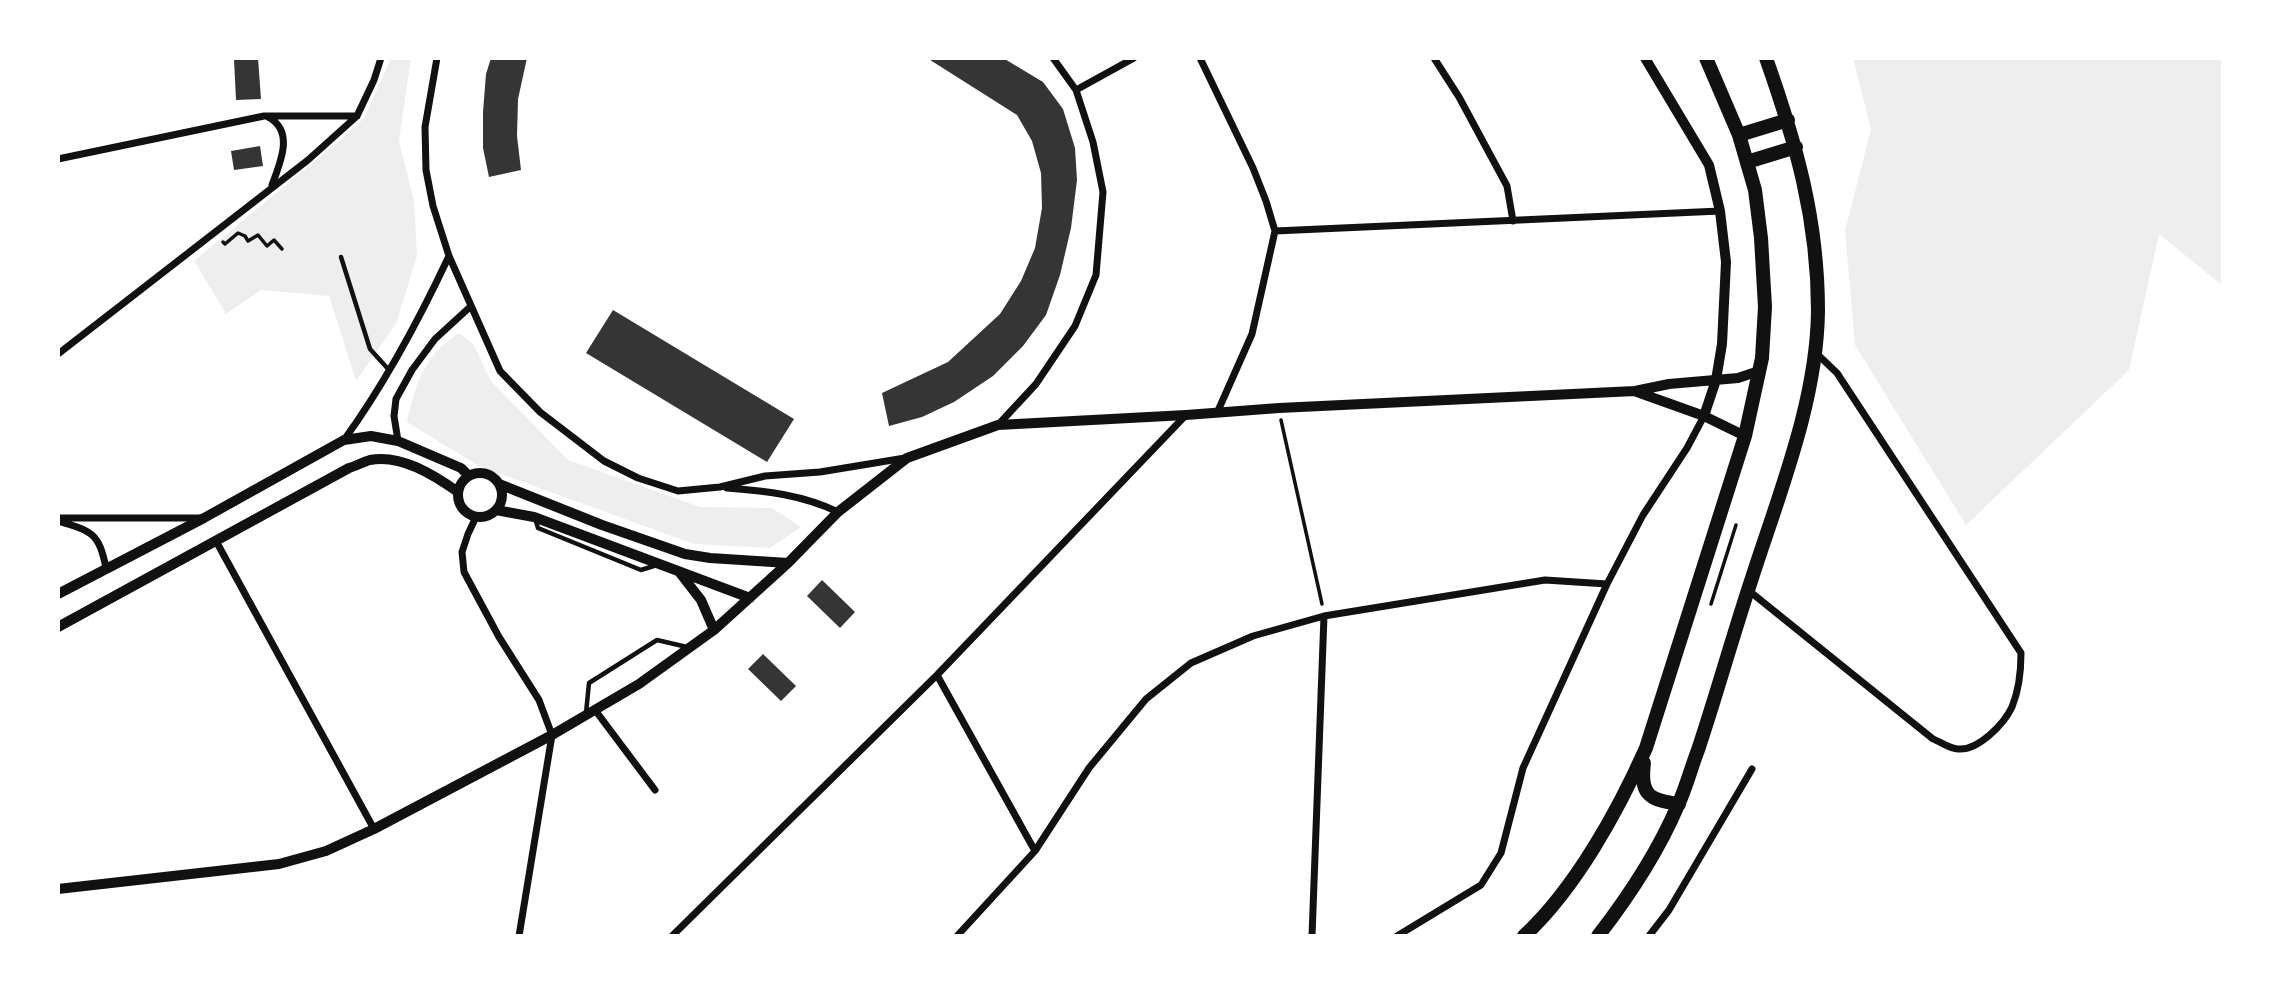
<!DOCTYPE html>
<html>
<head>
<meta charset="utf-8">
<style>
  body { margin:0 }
  #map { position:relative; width:2281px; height:994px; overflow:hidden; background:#fff; font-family:"PT Sans",sans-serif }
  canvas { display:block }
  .frame { position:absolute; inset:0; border:60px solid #fff; pointer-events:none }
</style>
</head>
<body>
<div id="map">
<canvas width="2281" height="994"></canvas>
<div class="frame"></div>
</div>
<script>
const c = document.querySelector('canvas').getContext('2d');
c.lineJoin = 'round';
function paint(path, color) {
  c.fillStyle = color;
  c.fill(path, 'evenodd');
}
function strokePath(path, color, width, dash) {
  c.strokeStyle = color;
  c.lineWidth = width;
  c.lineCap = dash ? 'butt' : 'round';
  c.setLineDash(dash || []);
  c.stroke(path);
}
paint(new Path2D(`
  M391,58H411L399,141L414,201L417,256L396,324L356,381L329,296L261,290L226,314L194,261L345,136L364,118Z
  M1853,58H2223V286L2159,234L2129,370L1966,525L1855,345L1845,231L1871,129Z
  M459,333L474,345L490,380L568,460L700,507L772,508L801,527L770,548L694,544L479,466L407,422C412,397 420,370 437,351C444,344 452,338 459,333Z`), '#eee');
paint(new Path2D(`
  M258,58L261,99L236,100L234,59Z
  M491,58H527L518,99L517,136L521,170L489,177L483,148V112L486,74Z
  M927,58H1003L1043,82L1063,109L1075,148L1077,180L1071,228L1060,275L1046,315L1023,346L993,376L954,402L922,417L889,426L882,393L948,362L1000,314L1021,281L1035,248L1042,208L1041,173L1032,141L1017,115Z
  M260,146L263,166L234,170L231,151Z
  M613,310L794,419L767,462L586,353Z
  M822,580L855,612L840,628L807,596Z
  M763,654L796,686L781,701L748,669Z`), '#353535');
strokePath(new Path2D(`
  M223,242L225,244L238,233L245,236L248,241L258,235L267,246L274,240L282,249
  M1281,420L1322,604
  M1711,604L1736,525`), '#111', 3.5);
strokePath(new Path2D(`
  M341,257L370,349L389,370
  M535,518L538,528L641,570L657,565
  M586,713L589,683L657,640L687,647`), '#111', 4.5);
strokePath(new Path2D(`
  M437,58L425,127L426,170L433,206L449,256L500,371L540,412L604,461L638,478L678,491L720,487L765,476L820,472L905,458
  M1200,58L1253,168L1266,201L1275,231L1252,334L1217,413
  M1434,58L1459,97L1507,186L1513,221
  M1076,90L1134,58
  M268,117C295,131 280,163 272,185
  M58,159L264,116H357
  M1275,231L1720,211
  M58,354L308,160L357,116L374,80L381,58
  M998,425L1036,384L1075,326L1096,275L1103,192L1093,142L1076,90L1053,58
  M344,440C386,382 419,320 449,256
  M398,441L394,416L396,399L412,370L435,339L470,307
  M727,488C767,491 803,495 838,512
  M476,517L468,534L462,552L464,572L499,637L539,700L552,735L519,936
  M58,518H200
  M58,521C92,531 99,533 106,568
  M216,541L374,829
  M1748,590L1933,739C1941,742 1950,749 1958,749C1978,751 2004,724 2012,707C2019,690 2021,672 2021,653L1837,373L1815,352
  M937,675L1035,851
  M595,710L655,790
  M672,936L937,675L1185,416
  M957,936L1035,851L1089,768L1146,699L1191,663L1253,636L1324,616L1545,580L1607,584
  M1312,936L1324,616
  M1397,936L1481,885L1501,853L1523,768L1607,584L1643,515L1687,448L1704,416
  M1649,936L1669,910L1752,769`), '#111', 7);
strokePath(new Path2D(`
  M1645,58L1709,165L1720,211L1726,262L1722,344L1716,380L1704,416
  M1637,392L1704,416L1745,436
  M458 495a22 22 0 1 1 44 0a22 22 0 1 1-44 0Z
  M499,484L602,525L685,554L710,558L788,563
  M496,510L534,517L750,598
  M680,573L701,600L714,630
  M58,594L204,518L344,440L371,436L398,441L461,468L469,476
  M58,627L349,468C356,466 363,462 370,460C401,454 434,475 458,492
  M58,889L279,864L326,851L374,829L552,735L639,684L714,630L788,563L838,512L907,458L998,425L1186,415L1279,408L1635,391L1669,384L1738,378L1759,371`), '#111', 10);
strokePath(new Path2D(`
  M1739,135L1788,120
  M1747,162L1796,147
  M1644,763C1640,795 1649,800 1679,804
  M1524,936C1575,889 1618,811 1646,748L1745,436L1762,358L1765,307L1761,238L1755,190L1739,135L1706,58
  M1598,936C1629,896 1658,852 1678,805C1686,788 1691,768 1698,750C1717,693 1733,635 1752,578C1779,494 1817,401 1818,311C1818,219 1796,143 1766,58`), '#111', 14);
</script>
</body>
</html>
